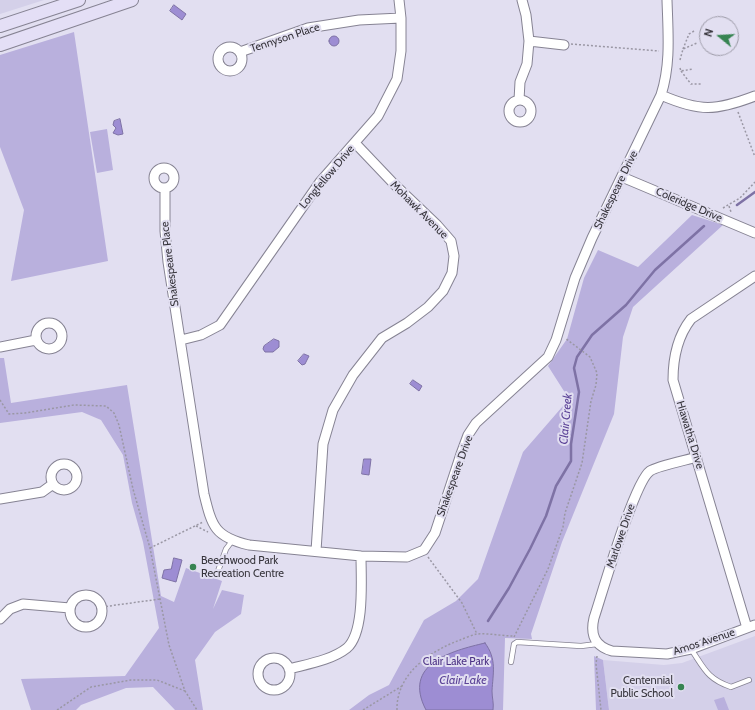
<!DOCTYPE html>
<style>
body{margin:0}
#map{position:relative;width:755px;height:710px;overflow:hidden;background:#e2dff1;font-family:Cabin,sans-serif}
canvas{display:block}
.north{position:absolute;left:699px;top:16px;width:40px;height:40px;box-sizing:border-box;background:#e2dff1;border:1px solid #9d9ba8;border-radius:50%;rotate:288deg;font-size:11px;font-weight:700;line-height:16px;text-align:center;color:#36343b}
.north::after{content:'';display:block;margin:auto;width:14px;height:18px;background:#378452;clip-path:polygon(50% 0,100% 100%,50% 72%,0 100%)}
</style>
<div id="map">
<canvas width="755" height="710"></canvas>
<div class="north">N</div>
</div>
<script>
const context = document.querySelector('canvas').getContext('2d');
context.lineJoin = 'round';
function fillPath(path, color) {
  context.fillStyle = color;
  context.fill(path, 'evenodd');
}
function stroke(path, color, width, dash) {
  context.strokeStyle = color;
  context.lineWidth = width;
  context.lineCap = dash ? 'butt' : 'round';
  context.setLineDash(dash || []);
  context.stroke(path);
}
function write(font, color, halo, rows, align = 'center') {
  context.font = font + ' Cabin,sans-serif';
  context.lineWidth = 4;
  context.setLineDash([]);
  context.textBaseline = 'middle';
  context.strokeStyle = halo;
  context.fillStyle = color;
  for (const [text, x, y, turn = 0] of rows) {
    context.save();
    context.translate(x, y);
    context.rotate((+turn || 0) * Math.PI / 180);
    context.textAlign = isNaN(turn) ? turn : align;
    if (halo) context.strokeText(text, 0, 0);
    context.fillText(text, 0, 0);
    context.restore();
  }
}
fillPath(new Path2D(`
 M 0,0 L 44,0 L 0,14 Z
 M 755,636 L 755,710 L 609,710 L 603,660 L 664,665 L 682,663 Z`), '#d4d0e9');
fillPath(new Path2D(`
 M 74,32 L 108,261 L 11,281 L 24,210 L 0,147 L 0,55 Z
 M 107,129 L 113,170 L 97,173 L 90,132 Z
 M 692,215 L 723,225 L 633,307 L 623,337 L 614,414 L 562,542 L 531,634 L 532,639 L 505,638 L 503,710 L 349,710 L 369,695 L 389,685 L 424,620 L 456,601 L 478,579 L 523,452 L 569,399 L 548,366 L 567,339 L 584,278 L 598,250 L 638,267 Z
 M 0,358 L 4,358 L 11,403 L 127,385 L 161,596 L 174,602 L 186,568 L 222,581 L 213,609 L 222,590 L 244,595 L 241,614 L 215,632 L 195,660 L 203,710 L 175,710 L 153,687 L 126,688 L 81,705 L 76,710 L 31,710 L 21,679 L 125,676 L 159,628 L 143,542 L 132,503 L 123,455 L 101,420 L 82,412 L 0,423 Z
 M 594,656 L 603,660 L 609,710 L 596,710 Z
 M 724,697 L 729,710 L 718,710 L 714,700 Z`), '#b9b0dd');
const water = new Path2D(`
 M 174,5 L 186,14 L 182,20 L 170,11 Z
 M329 41a5 5 0 1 1 10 0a5 5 0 1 1-10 0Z
 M 120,119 L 123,134 L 118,135 L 113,133 L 116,128 L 113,125 L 114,121 Z
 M 274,339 L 279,341 L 279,347 L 273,352 L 265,352 L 263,349 L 264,346 Z
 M 304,354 L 309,356 L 305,364 L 302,365 L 298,361 Z
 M 413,380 L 422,386 L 419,391 L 410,384 Z
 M 364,459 L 371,459 L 369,475 L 362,474 Z
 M 174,558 L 182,560 L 176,582 L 162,578 L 164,570 L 171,569 Z
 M 485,643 C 497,659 493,673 492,691 C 492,698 494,703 493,710 L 426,710 C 402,664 451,651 485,643 Z`);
fillPath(water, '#9d8dd3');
stroke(water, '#7e72a5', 1);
stroke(new Path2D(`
 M 737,205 L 755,192
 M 488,621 L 509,588 L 530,549 L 546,516 L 556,486 L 571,461 L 571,444 L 579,392 L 574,368 L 577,357 L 592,335 L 626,305 L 655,270 L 704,226`), '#7e72a5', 2.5);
const lane = new Path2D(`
 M 218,571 L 226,549 L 232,541
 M 691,649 C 704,668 707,679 731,687 L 749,680
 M 511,662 L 514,644 L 517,642 L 581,646 L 597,644`);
const street = new Path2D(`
 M 529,41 L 564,45
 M218 59a12 12 0 1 1 24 0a12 12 0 1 1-24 0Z
 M 240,52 L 308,28 L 359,20 L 401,18
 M 661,95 C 700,112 716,111 755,96
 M 519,100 L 520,82 L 527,64 L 529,41 L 526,15 L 522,0
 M509 111a11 11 0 1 1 22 0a11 11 0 1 1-22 0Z
 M154 178a10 10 0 1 1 20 0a10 10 0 1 1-20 0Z
 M 622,177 L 755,233
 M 165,188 L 165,231 L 168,262 L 204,494 C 212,527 215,537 249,545 L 361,556 L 407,557 L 424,550 L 435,533 L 461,454 L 468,435 L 476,423 L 548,357 L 556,340 L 575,278 L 592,238 L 661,95 C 671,64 668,33 667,0
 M36 336a13 13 0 1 1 26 0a13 13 0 1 1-26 0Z
 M 181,340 L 201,335 L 220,325 L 320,182 L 378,116 L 397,79 L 401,51 L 401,18 L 399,0
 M 0,347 L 36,340
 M 697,457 C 687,460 657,466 650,471 C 634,482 602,594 594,618 C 590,635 595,646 612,651 L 667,654 L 691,649 L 755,625
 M51 477a13 13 0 1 1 26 0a13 13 0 1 1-26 0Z
 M 0,499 L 42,492 L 53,484
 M 316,551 L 323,444 L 333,410 L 353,375 L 382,338 L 407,323 L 428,307 L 443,291 L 452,273 L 454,256 L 451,241 L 437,225 L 394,184 L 355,143
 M70 611a16 16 0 1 1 32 0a16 16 0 1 1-32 0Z
 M 0,619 L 10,609 L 23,604 L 70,608
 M 747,628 L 673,380 C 673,357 677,337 691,319 L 755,276
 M258 674a16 16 0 1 1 32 0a16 16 0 1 1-32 0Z
 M 289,669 C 308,664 332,660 347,648 C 365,632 361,579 361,556`);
const secondary = new Path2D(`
 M 0,26 L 79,0
 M 0,45 L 132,0`);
stroke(lane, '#868393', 6);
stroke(street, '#868393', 11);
stroke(secondary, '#868393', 14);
stroke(new Path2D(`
 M 571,44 L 659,51
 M 683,49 L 689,34 L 694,31
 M 680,60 L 683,49 L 697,43
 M 680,68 L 681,71 L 693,69
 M 681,71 L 691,84 L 701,84 L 700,83
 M 738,112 L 755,157
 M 729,206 L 731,212
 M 723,208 L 740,198 L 755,182
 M 0,400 L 9,414 L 25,413 L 74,405 L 106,406 L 114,413 L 119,425 L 133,489 L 150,548 L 169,645 L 185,691 L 197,710
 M 196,526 L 208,532
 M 150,548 L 203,522
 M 428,557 L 462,603 L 477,634
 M 102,607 L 160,599
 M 514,637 L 548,569 L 563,527 L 565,513 L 582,463 L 591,401 L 596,385 L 597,373 L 590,357 L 565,338
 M 597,656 L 596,664 L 601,710
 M 57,710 L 91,687 L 131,680 L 157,680 L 185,691
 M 363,710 L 402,686
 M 397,710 C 396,674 430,651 460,640 C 465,638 472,635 477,634 C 489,633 502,636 514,636`), '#9a97a4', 1.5, [2, 2]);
stroke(lane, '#fff', 4.5);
stroke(street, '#fff', 9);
stroke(secondary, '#e4dff6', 12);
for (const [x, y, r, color] of [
 [193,567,4,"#378452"],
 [681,687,4,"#378452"]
]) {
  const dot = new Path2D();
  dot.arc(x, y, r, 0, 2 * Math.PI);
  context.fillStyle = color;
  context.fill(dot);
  stroke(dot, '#e2dff1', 1.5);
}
write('11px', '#36343b', '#e2dff1', [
 ["Tennyson Place",285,38,-18],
 ["Longfellow Drive",327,177,-50],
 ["Shakespeare Drive",616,190,-64],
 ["Coleridge Drive",689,205,23],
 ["Mohawk Avenue",419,210,45],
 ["Shakespeare Place",170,264,-97],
 ["Hiawatha Drive",690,435,73],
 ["Shakespeare Drive",455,476,-70],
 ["Marlowe Drive",621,536,-71],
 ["Amos Avenue",704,642,-18]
]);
write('11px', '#36343b', '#e2dff1', [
 ["Beechwood Park",201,561],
 ["Recreation Centre",201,574],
 ["Centennial",673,681,"right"],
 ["Public School",673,694,"right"]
], 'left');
write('11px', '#4d3385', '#e2dff1', [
 ["Clair Lake Park",456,662]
]);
write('italic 12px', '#5c4397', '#e2dff1', [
 ["Clair Creek",566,419,-85],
 ["Clair Lake",463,680]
]);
</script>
